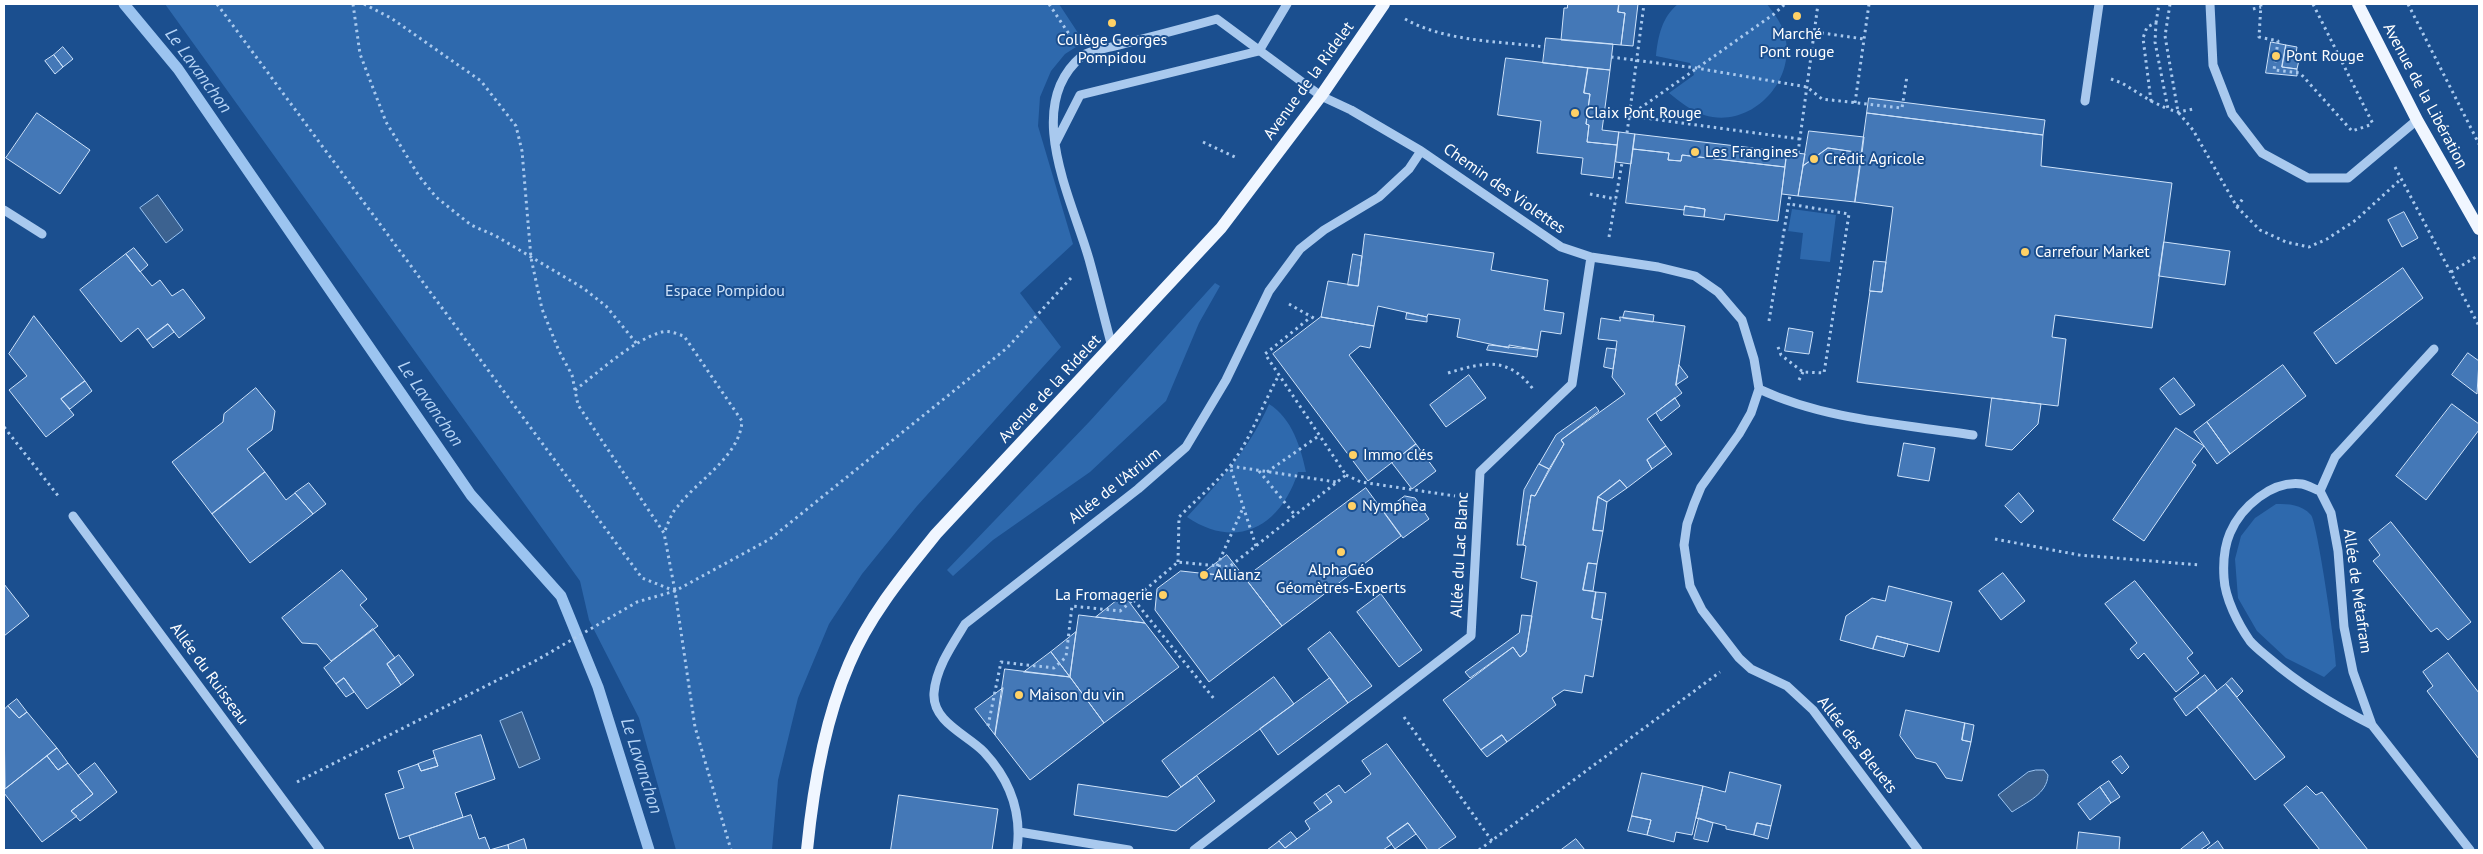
<!DOCTYPE html>
<meta charset="utf-8">
<style>
body{margin:0}
#map{position:relative;width:2483px;height:854px;overflow:hidden;background:#1b4f8f;font-family:"PT Sans",sans-serif}
canvas{display:block}
.frame{position:absolute;inset:0;border:5px solid #fff;pointer-events:none}
</style>
<div id="map">
<canvas width="2483" height="854"></canvas>
<div class="frame"></div>
</div>
<script>
const context = document.querySelector('canvas').getContext('2d');
context.lineJoin = 'round';
function fillPath(path, color) {
  context.fillStyle = color;
  context.fill(path, 'evenodd');
}
function stroke(path, color, width, dash) {
  context.strokeStyle = color;
  context.lineWidth = width;
  context.lineCap = dash ? 'butt' : 'round';
  context.setLineDash(dash || []);
  context.stroke(path);
}
function write(font, color, halo, rows, align = 'center') {
  context.font = font + ' "PT Sans",sans-serif';
  context.lineWidth = 4;
  context.setLineDash([]);
  context.textBaseline = 'middle';
  context.strokeStyle = halo;
  context.fillStyle = color;
  for (const [text, x, y, turn = 0] of rows) {
    context.save();
    context.translate(x, y);
    context.rotate((+turn || 0) * Math.PI / 180);
    context.textAlign = isNaN(turn) ? turn : align;
    if (halo) context.strokeText(text, 0, 0);
    context.fillText(text, 0, 0);
    context.restore();
  }
}
fillPath(new Path2D(`
 M 165,4 L 1059,4 L 1084,42 L 1065,54 L 1051,71 L 1040,97 L 1038,126 L 1073,244 L 1020,293 L 1061,347 L 917,506 L 862,574 L 829,624 L 798,698 L 778,780 L 772,850 L 676,850 L 639,718 L 589,620 L 580,581 Z
 M 1678,4 L 1767,4 C 1775,15 1784,26 1786,41 C 1793,85 1749,129 1704,115 C 1690,110 1680,102 1669,93 L 1694,75 L 1690,63 L 1656,56 C 1658,36 1662,17 1678,4 Z
 M 1792,209 L 1836,215 L 1830,262 L 1800,259 L 1803,233 L 1788,231 Z
 M 1215,283 L 1220,286 L 1199,323 L 1166,401 L 1090,472 L 993,540 L 953,576 L 947,570 L 1090,421 Z
 M 1269,404 C 1292,418 1301,448 1306,472 L 1298,472 C 1281,526 1237,551 1187,517 C 1219,482 1250,448 1269,404 Z
 M 2276,504 C 2289,504 2301,504 2311,515 C 2317,521 2336,651 2336,666 L 2324,677 L 2286,658 L 2257,631 L 2238,598 L 2235,559 L 2241,536 L 2255,518 Z`), '#2e69ad');
const water = new Path2D(`
 M 158,195 L 183,230 L 166,243 L 140,208 Z
 M 522,712 L 540,759 L 519,768 L 500,721 Z
 M 2036,770 L 2044,770 L 2048,775 C 2047,794 2027,802 2012,812 L 1998,795 L 2028,772 Z`);
fillPath(water, '#3c6290');
stroke(water, '#9cc4f0', 1);
stroke(new Path2D(`
 M 124,4 L 178,69 L 471,495 L 561,596 L 598,687 L 649,850`), '#9cc4f0', 11);
const building = new Path2D(`
 M 1568,4 L 1619,4 L 1618,12 L 1625,13 L 1621,45 L 1561,40 L 1564,8 L 1567,8 Z
 M 1619,4 L 1638,4 L 1633,46 L 1621,45 L 1625,13 L 1618,12 Z
 M 1546,38 L 1613,44 L 1610,70 L 1543,63 Z
 M 2271,42 L 2286,45 L 2282,67 L 2297,69 L 2297,76 L 2266,73 Z
 M 2286,45 L 2297,47 L 2295,60 L 2299,60 L 2297,69 L 2282,67 Z
 M 63,47 L 73,59 L 63,67 L 54,55 Z
 M 54,55 L 63,67 L 55,74 L 45,61 Z
 M 1506,58 L 1588,68 L 1584,93 L 1590,94 L 1586,124 L 1589,125 L 1587,142 L 1617,145 L 1613,178 L 1581,174 L 1583,158 L 1537,153 L 1541,121 L 1498,115 Z
 M 1588,68 L 1610,70 L 1602,130 L 1619,132 L 1617,145 L 1587,142 L 1589,125 L 1586,124 L 1590,94 L 1584,93 Z
 M 1869,98 L 2045,120 L 2043,135 L 1867,113 Z
 M 37,113 L 90,150 L 60,194 L 6,158 Z
 M 1867,113 L 2043,135 L 2041,166 L 2172,183 L 2152,328 L 2055,315 L 2052,337 L 2066,339 L 2058,406 L 1857,382 L 1870,291 L 1882,292 L 1893,207 L 1855,202 Z
 M 1809,131 L 1864,137 L 1862,153 L 1828,148 L 1803,166 Z
 M 1619,132 L 1635,134 L 1631,164 L 1616,162 Z
 M 1635,134 L 1787,152 L 1785,167 L 1682,155 L 1681,161 L 1668,160 L 1669,153 L 1633,149 Z
 M 1828,148 L 1862,153 L 1855,202 L 1798,196 L 1803,166 Z
 M 1633,149 L 1669,153 L 1668,160 L 1681,161 L 1682,155 L 1785,167 L 1778,221 L 1725,214 L 1724,220 L 1704,217 L 1705,209 L 1685,206 L 1684,210 L 1626,203 Z
 M 1787,152 L 1805,154 L 1798,196 L 1782,194 Z
 M 1685,206 L 1705,209 L 1704,217 L 1684,215 Z
 M 2404,212 L 2418,238 L 2402,247 L 2388,220 Z
 M 1365,234 L 1494,253 L 1491,270 L 1548,280 L 1544,310 L 1564,313 L 1561,334 L 1541,331 L 1538,350 L 1509,345 L 1509,348 L 1457,337 L 1460,319 L 1428,314 L 1427,317 L 1378,306 L 1374,326 L 1321,317 L 1328,281 L 1358,286 Z
 M 2164,242 L 2230,251 L 2225,285 L 2159,276 Z
 M 134,248 L 148,265 L 140,272 L 126,254 Z
 M 126,254 L 152,286 L 160,280 L 172,296 L 183,289 L 205,318 L 179,338 L 168,324 L 147,340 L 138,328 L 121,342 L 80,290 Z
 M 1353,254 L 1362,256 L 1358,286 L 1348,285 Z
 M 1874,261 L 1886,262 L 1882,292 L 1870,291 Z
 M 2403,268 L 2423,298 L 2336,364 L 2314,333 Z
 M 1625,311 L 1654,315 L 1653,322 L 1623,318 Z
 M 1407,313 L 1427,317 L 1427,322 L 1406,319 Z
 M 34,316 L 85,381 L 61,399 L 74,415 L 46,437 L 9,390 L 27,376 L 9,354 Z
 M 1321,317 L 1374,326 L 1370,348 L 1360,346 L 1349,355 L 1416,444 L 1368,481 L 1273,354 Z
 M 1620,317 L 1685,326 L 1676,385 L 1682,393 L 1647,419 L 1666,446 L 1647,460 L 1652,469 L 1627,488 L 1620,480 L 1598,497 L 1593,530 L 1603,531 L 1597,564 L 1588,563 L 1583,590 L 1596,592 L 1592,618 L 1602,620 L 1593,677 L 1585,675 L 1582,693 L 1564,690 L 1552,698 L 1556,705 L 1507,742 L 1502,735 L 1481,750 L 1443,700 L 1513,647 L 1520,657 L 1526,652 L 1537,582 L 1521,578 L 1526,546 L 1523,545 L 1531,495 L 1535,496 L 1564,444 L 1561,440 L 1625,394 L 1612,377 L 1617,341 L 1598,339 L 1601,318 L 1620,321 Z
 M 168,324 L 174,332 L 153,348 L 147,340 Z
 M 1789,328 L 1813,332 L 1809,354 L 1785,351 Z
 M 1489,345 L 1538,350 L 1537,357 L 1487,350 Z
 M 1607,348 L 1616,349 L 1613,369 L 1604,367 Z
 M 2468,353 L 2479,361 L 2477,394 L 2452,375 Z
 M 1679,365 L 1688,377 L 1676,385 Z
 M 2283,365 L 2306,396 L 2230,454 L 2207,422 Z
 M 1469,375 L 1486,398 L 1446,427 L 1430,405 Z
 M 2174,378 L 2195,405 L 2180,415 L 2160,389 Z
 M 85,381 L 92,391 L 70,409 L 61,399 Z
 M 256,388 L 275,411 L 272,430 L 247,449 L 265,472 L 212,514 L 172,462 L 223,422 L 224,414 Z
 M 1675,398 L 1680,406 L 1661,421 L 1656,413 Z
 M 1992,398 L 2041,404 L 2038,424 L 2012,450 L 1986,446 Z
 M 2452,404 L 2479,424 L 2479,430 L 2426,500 L 2396,476 Z
 M 1596,407 L 1599,411 L 1561,440 L 1564,444 L 1549,469 L 1539,464 L 1556,435 Z
 M 2207,422 L 2230,454 L 2217,464 L 2194,432 Z
 M 2176,428 L 2204,446 L 2192,462 L 2196,465 L 2144,541 L 2113,520 Z
 M 1904,443 L 1935,448 L 1929,481 L 1898,476 Z
 M 1416,444 L 1436,471 L 1412,489 L 1392,463 Z
 M 1666,446 L 1672,454 L 1652,469 L 1647,460 Z
 M 1539,464 L 1549,469 L 1535,496 L 1531,495 L 1523,545 L 1517,545 L 1524,490 Z
 M 265,472 L 286,500 L 295,493 L 313,514 L 250,563 L 212,514 Z
 M 1620,480 L 1627,488 L 1607,502 L 1598,497 Z
 M 309,483 L 326,504 L 313,514 L 295,493 Z
 M 1366,488 L 1401,536 L 1282,626 L 1245,578 Z
 M 2019,493 L 2034,511 L 2021,523 L 2005,506 Z
 M 1405,496 L 1415,498 L 1429,519 L 1403,538 L 1384,512 Z
 M 1598,497 L 1607,502 L 1603,531 L 1593,530 Z
 M 2391,522 L 2471,622 L 2448,640 L 2437,628 L 2431,632 L 2373,561 L 2380,555 L 2369,540 Z
 M 1227,555 L 1245,578 L 1203,573 Z
 M 1588,563 L 1597,564 L 1593,591 L 1583,590 Z
 M 342,570 L 367,599 L 360,605 L 378,626 L 331,661 L 317,644 L 302,643 L 282,618 Z
 M 1181,571 L 1245,578 L 1282,626 L 1209,682 L 1155,610 L 1157,589 Z
 M 2003,573 L 2025,601 L 2001,620 L 1979,591 Z
 M 2135,581 L 2193,653 L 2187,658 L 2199,673 L 2176,692 L 2144,653 L 2138,659 L 2130,649 L 2137,643 L 2105,604 Z
 M 4,584 L 29,616 L 4,636 Z
 M 1889,586 L 1952,602 L 1939,652 L 1877,636 L 1873,649 L 1840,640 L 1846,616 L 1872,598 L 1885,601 Z
 M 1596,592 L 1606,593 L 1602,620 L 1592,618 Z
 M 1381,594 L 1422,650 L 1399,667 L 1357,612 Z
 M 1124,595 L 1145,623 L 1096,617 Z
 M 1079,615 L 1145,623 L 1179,667 L 1104,723 L 1070,677 Z
 M 1522,615 L 1532,616 L 1526,652 L 1520,657 L 1513,647 L 1470,678 L 1465,672 L 1519,633 Z
 M 373,629 L 395,658 L 387,664 L 401,685 L 367,709 L 344,678 L 336,684 L 324,668 Z
 M 1076,632 L 1070,677 L 1051,652 Z
 M 1330,632 L 1372,686 L 1348,703 L 1308,649 Z
 M 1877,636 L 1908,644 L 1904,657 L 1873,649 Z
 M 1051,652 L 1070,677 L 1024,672 Z
 M 2448,653 L 2479,693 L 2479,759 L 2427,691 L 2433,686 L 2423,672 Z
 M 399,655 L 414,675 L 401,685 L 387,664 Z
 M 1005,669 L 1070,677 L 1104,723 L 1030,780 L 995,735 Z
 M 2205,675 L 2217,691 L 2186,716 L 2174,699 Z
 M 1274,677 L 1294,704 L 1181,787 L 1162,761 Z
 M 344,678 L 354,692 L 346,697 L 336,684 Z
 M 1330,678 L 1348,703 L 1278,755 L 1260,729 Z
 M 2232,678 L 2243,691 L 2237,697 L 2226,684 Z
 M 2226,684 L 2285,757 L 2255,780 L 2197,707 Z
 M 1003,688 L 995,735 L 975,709 Z
 M 17,699 L 27,712 L 19,718 L 8,706 Z
 M 8,706 L 19,718 L 27,712 L 57,748 L 5,789 L 4,710 Z
 M 1906,710 L 1965,723 L 1962,740 L 1971,742 L 1962,781 L 1946,778 L 1936,763 L 1916,758 L 1900,736 Z
 M 1965,723 L 1974,725 L 1971,742 L 1962,740 Z
 M 481,735 L 495,779 L 455,793 L 463,817 L 399,839 L 385,794 L 404,788 L 398,771 L 418,764 L 421,771 L 438,766 L 433,751 Z
 M 1502,735 L 1507,742 L 1487,757 L 1481,750 Z
 M 1387,744 L 1456,837 L 1437,850 L 1428,850 L 1408,823 L 1387,838 L 1392,844 L 1383,850 L 1267,850 L 1279,841 L 1285,848 L 1310,829 L 1305,821 L 1332,802 L 1326,794 L 1339,785 L 1345,793 L 1371,774 L 1362,761 Z
 M 57,748 L 68,763 L 58,770 L 47,756 Z
 M 47,756 L 58,770 L 68,763 L 93,794 L 71,811 L 77,816 L 42,842 L 4,793 L 4,790 Z
 M 2121,756 L 2129,767 L 2122,774 L 2112,762 Z
 M 435,758 L 438,766 L 421,771 L 418,764 Z
 M 95,763 L 117,792 L 80,821 L 71,811 L 93,794 L 78,776 Z
 M 1730,772 L 1781,785 L 1771,826 L 1757,823 L 1754,835 L 1726,829 L 1726,826 L 1696,818 L 1703,786 L 1725,792 Z
 M 1642,773 L 1703,786 L 1692,835 L 1676,832 L 1674,842 L 1647,835 L 1651,820 L 1632,816 Z
 M 1197,776 L 1215,801 L 1176,831 L 1074,815 L 1078,784 L 1167,797 Z
 M 2109,781 L 2120,797 L 2111,803 L 2100,787 Z
 M 2307,786 L 2316,795 L 2322,792 L 2368,850 L 2320,850 L 2284,805 Z
 M 2100,787 L 2111,803 L 2090,820 L 2078,804 Z
 M 1326,794 L 1332,802 L 1320,811 L 1314,803 Z
 M 899,795 L 998,809 L 992,850 L 891,850 Z
 M 471,815 L 479,839 L 485,837 L 490,850 L 414,850 L 409,836 Z
 M 1632,816 L 1651,820 L 1647,835 L 1628,831 Z
 M 1699,818 L 1713,823 L 1708,842 L 1694,839 Z
 M 1408,823 L 1416,834 L 1395,849 L 1387,838 Z
 M 1757,823 L 1771,826 L 1768,839 L 1754,835 Z
 M 1291,832 L 1297,839 L 1285,848 L 1279,841 Z
 M 2079,832 L 2120,837 L 2119,850 L 2077,850 Z
 M 2203,832 L 2210,843 L 2200,850 L 2180,850 Z
 M 524,839 L 527,850 L 509,850 L 508,845 Z
 M 1576,839 L 1585,850 L 1561,850 Z
 M 2218,841 L 2224,850 L 2206,850 Z
 M 508,845 L 509,850 L 490,850 Z`);
fillPath(building, '#4478b7');
stroke(building, '#cfe3fa', 1);
stroke(new Path2D(`
 M 217,4 L 642,578 L 675,591 L 695,727 L 731,850
 M 353,4 L 360,54 L 386,122 L 419,176 L 436,197 L 471,225 L 496,236 L 583,288 L 606,306 L 637,344
 M 364,4 L 391,18 L 481,81 L 516,126 L 522,151 L 531,258 L 542,309 L 559,351 L 572,375 L 578,405 L 664,533 L 675,591
 M 1049,4 L 1071,37
 M 2170,4 L 2165,36 L 2178,112 L 2193,130 L 2237,207 L 2260,230 L 2286,242 L 2309,247 L 2327,239 L 2356,220 L 2401,179
 M 2261,4 L 2259,37 L 2278,41 L 2274,70 L 2300,73 L 2352,131 L 2373,124
 M 2313,4 L 2374,126
 M 2408,4 L 2479,144
 M 2253,9 L 2261,7
 M 1405,19 C 1446,42 1499,41 1545,47
 M 2156,23 L 2159,4
 M 1815,32 L 1864,39
 M 1611,57 L 1696,68 L 1807,87 L 1822,99 L 1902,108 L 1907,76
 M 2111,79 L 2122,83 L 2151,101 L 2143,38 L 2147,27 L 2156,23 L 2155,42 L 2168,109 L 2178,112 L 2193,109
 M 2151,101 L 2168,109
 M 1855,103 L 1869,4
 M 1629,116 L 1774,14 L 1785,4
 M 1630,116 L 1800,139
 M 1627,133 L 1644,4
 M 1203,142 L 1237,158
 M 1798,153 L 1818,4
 M 2395,167 L 2479,326
 M 1590,194 L 1616,199
 M 2237,207 L 2244,197
 M 1609,237 L 1622,163
 M 2451,272 L 2479,255
 M 1289,304 L 1317,320
 M 1769,321 L 1790,195
 M 1778,347 L 1781,355 L 1803,372 L 1824,373 L 1849,214 L 1789,204
 M 1448,373 C 1484,362 1508,356 1533,389
 M 1799,380 L 1803,372
 M 575,390 C 599,372 633,340 662,332 C 669,330 677,334 684,336 L 742,421 C 740,456 698,480 678,506 C 671,513 668,524 664,533
 M 4,427 L 59,497
 M 1259,471 L 1295,515
 M 1267,472 L 1320,435
 M 1346,475 L 1361,482 L 1455,496
 M 1995,539 L 2079,555 L 2200,565
 M 1256,546 L 1230,466 L 1336,482
 M 1178,562 L 1179,517 C 1195,501 1215,484 1230,466 C 1251,439 1262,405 1279,375
 M 1217,566 L 1243,508
 M 1134,600 L 1215,700
 M 1404,717 L 1492,841
 M 988,726 L 1001,662 L 1054,668 L 1066,657 L 1072,606 L 1120,611 L 1178,562 L 1229,567 L 1346,475 L 1265,354 L 1311,317
 M 297,782 L 537,660 L 637,602 L 675,591 L 770,539 L 1007,348 L 1071,278
 M 1479,850 L 1720,672`), '#a9c9ee', 3, [2.5, 4]);
stroke(new Path2D(`
 M 2210,4 L 2213,65 L 2232,114 L 2262,153 L 2308,178 L 2348,178 L 2417,120
 M 2085,101 L 2099,4
 M 1055,144 L 1080,95 L 1259,51 L 1287,4
 M 4,210 L 42,234
 M 1112,347 C 1104,317 1097,288 1089,259 C 1072,199 1022,106 1082,56 C 1088,51 1103,49 1111,47 C 1146,38 1182,29 1217,19 L 1321,96 L 1351,110 L 1421,151 L 1561,247 L 1591,257 L 1658,267 L 1695,276 L 1718,292 L 1742,320 L 1754,359 L 1759,389 L 1751,413 L 1739,434 L 1701,487 L 1694,504 L 1687,524 L 1684,545 L 1690,586 L 1702,610 L 1739,658 L 1751,669 L 1787,686 L 1813,710 L 1918,850
 M 1759,389 C 1825,420 1901,424 1973,435
 M 2320,491 L 2335,457 L 2434,349
 M 73,516 L 320,850
 M 2372,725 C 2335,706 2301,686 2270,659 C 2263,653 2255,647 2250,641 C 2238,624 2225,598 2224,578 C 2223,563 2224,547 2230,533 C 2241,507 2272,480 2302,484 C 2308,485 2314,489 2320,491 L 2331,513 L 2338,551 L 2344,627 L 2353,672 L 2372,725 L 2470,850
 M 1019,832 L 1129,850
 M 1017,850 C 1022,813 1010,780 984,752 C 968,735 932,722 934,693 C 936,668 952,645 965,624 L 1138,489 L 1186,447 L 1226,380 L 1269,291 L 1300,249 L 1324,230 L 1379,197 L 1409,169 L 1421,151
 M 1194,850 L 1471,636 L 1480,472 L 1572,384 L 1591,257`), '#a9c9ee', 9);
stroke(new Path2D(`
 M 2358,4 L 2417,120 L 2479,229
 M 807,850 C 813,788 824,722 849,664 C 869,616 903,575 936,534 L 1221,228 L 1321,96 L 1384,4`), '#f0f6ff', 12);
for (const [x, y, r, color] of [
 [1797,16,5,"#ffd166"],
 [1112,23,5,"#ffd166"],
 [2276,56,5,"#ffd166"],
 [1575,113,5,"#ffd166"],
 [1695,152,5,"#ffd166"],
 [1814,159,5,"#ffd166"],
 [2025,252,5,"#ffd166"],
 [1353,455,5,"#ffd166"],
 [1352,506,5,"#ffd166"],
 [1341,552,5,"#ffd166"],
 [1204,575,5,"#ffd166"],
 [1163,595,5,"#ffd166"],
 [1019,695,5,"#ffd166"]
]) {
  const dot = new Path2D();
  dot.arc(x, y, r, 0, 2 * Math.PI);
  context.fillStyle = color;
  context.fill(dot);
  stroke(dot, '#1b4f8f', 2);
}
write('16px', '#fff', '#1b4f8f', [
 ["Marché",1797,34,"center"],
 ["Pont rouge",1797,52,"center"],
 ["Collège Georges",1112,40,"center"],
 ["Pompidou",1112,58,"center"],
 ["Pont Rouge",2286,56],
 ["Claix Pont Rouge",1585,113],
 ["Les Frangines",1705,152],
 ["Crédit Agricole",1824,159],
 ["Carrefour Market",2035,252],
 ["Immo clés",1363,455],
 ["Nymphea",1362,506],
 ["AlphaGéo",1341,570,"center"],
 ["Géomètres-Experts",1341,588,"center"],
 ["Allianz",1214,575],
 ["La Fromagerie",1153,595,"right"],
 ["Maison du vin",1029,695]
], 'left');
write('16px', '#fff', '#1b4f8f', [
 ["Avenue de la Ridelet",1309,81,-54],
 ["Avenue de la Libération",2425,96,62],
 ["Chemin des Violettes",1504,189,35],
 ["Avenue de la Ridelet",1050,389,-47],
 ["Allée de l'Atrium",1115,486,-38],
 ["Allée du Lac Blanc",1460,555,-87],
 ["Allée de Métafram",2357,591,82],
 ["Allée du Ruisseau",209,674,54],
 ["Allée des Bleuets",1857,745,52]
]);
write('16px', '#cfe3fa', '#1b4f8f', [
 ["Espace Pompidou",725,291]
]);
write('italic 18px', '#b5d3f5', '#1b4f8f', [
 ["Le Lavanchon",198,71,54],
 ["Le Lavanchon",430,404,55],
 ["Le Lavanchon",641,766,72]
]);
</script>
